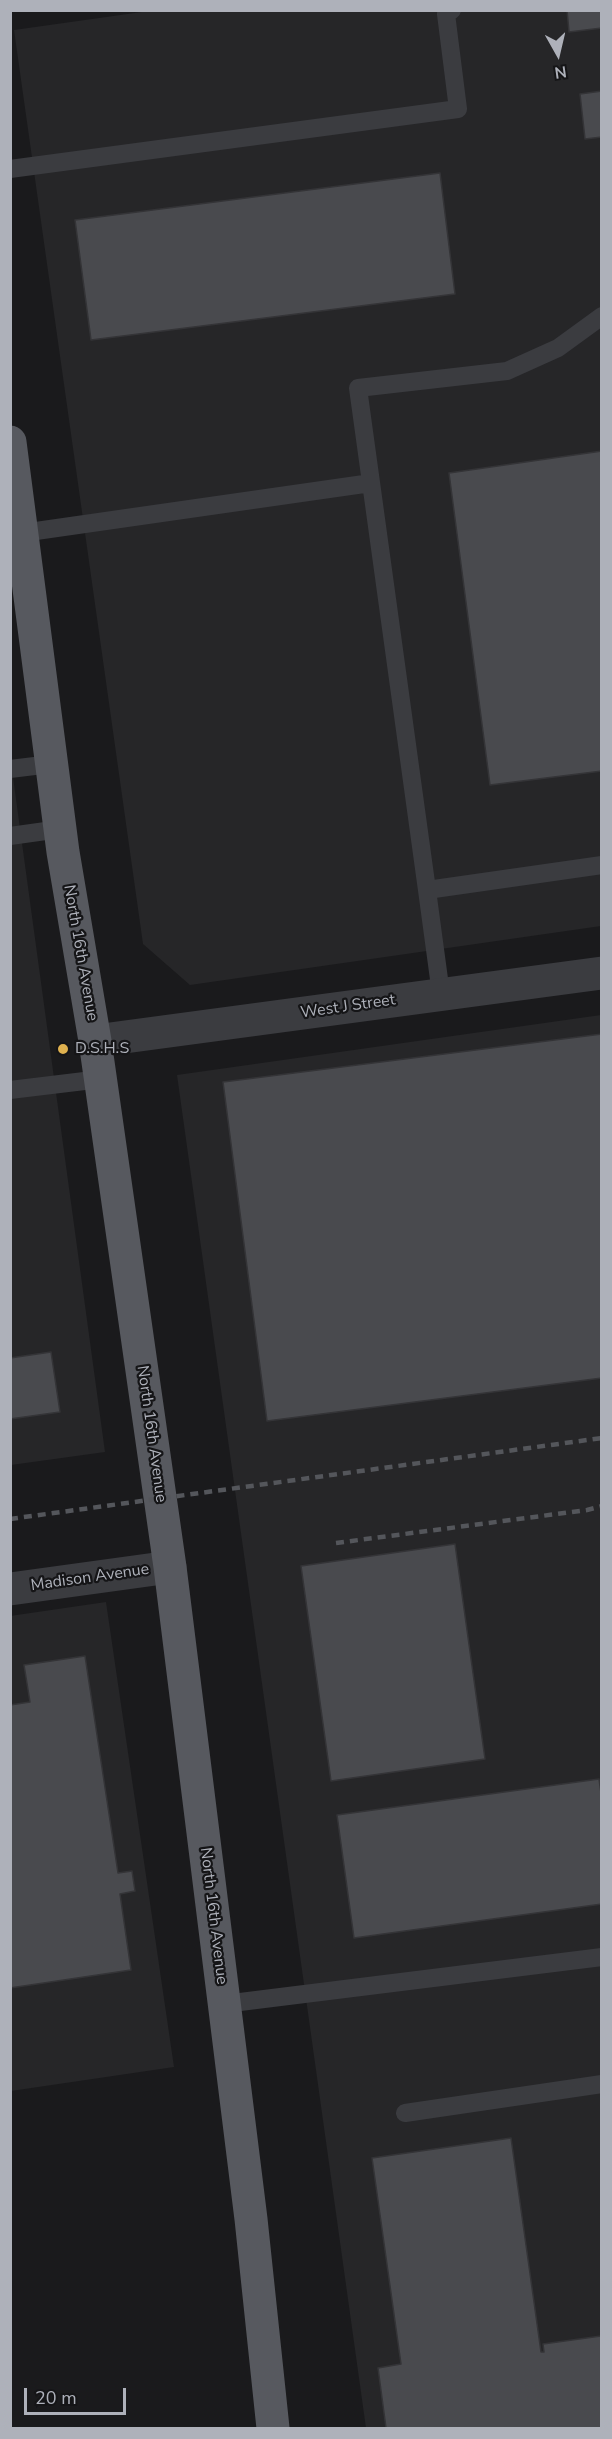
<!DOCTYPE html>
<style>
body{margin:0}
#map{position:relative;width:612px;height:2439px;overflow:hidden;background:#1a1a1c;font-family:"Nunito Sans",sans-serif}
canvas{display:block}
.frame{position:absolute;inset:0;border:12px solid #aeb1ba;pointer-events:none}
.north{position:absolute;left:528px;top:24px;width:60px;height:60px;-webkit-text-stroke:4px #151517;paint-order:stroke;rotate:172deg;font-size:16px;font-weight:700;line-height:24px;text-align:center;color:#aeb1ba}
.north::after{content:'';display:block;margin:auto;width:21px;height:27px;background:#aeb1ba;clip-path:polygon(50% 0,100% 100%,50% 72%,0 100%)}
.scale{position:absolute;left:24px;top:2388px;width:102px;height:27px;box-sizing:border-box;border:3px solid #aeb1ba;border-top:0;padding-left:8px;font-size:18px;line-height:21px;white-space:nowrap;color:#aeb1ba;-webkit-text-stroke:4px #151517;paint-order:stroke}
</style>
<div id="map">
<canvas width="612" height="2439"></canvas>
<div class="frame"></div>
<div class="north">N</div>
<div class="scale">20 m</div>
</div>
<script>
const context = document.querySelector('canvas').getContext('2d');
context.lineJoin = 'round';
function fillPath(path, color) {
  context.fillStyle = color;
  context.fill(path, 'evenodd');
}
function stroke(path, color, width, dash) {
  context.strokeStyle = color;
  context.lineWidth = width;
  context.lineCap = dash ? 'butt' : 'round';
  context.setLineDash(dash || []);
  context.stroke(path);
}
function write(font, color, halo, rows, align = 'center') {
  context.font = font + ' "Nunito Sans",sans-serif';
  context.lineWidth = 4.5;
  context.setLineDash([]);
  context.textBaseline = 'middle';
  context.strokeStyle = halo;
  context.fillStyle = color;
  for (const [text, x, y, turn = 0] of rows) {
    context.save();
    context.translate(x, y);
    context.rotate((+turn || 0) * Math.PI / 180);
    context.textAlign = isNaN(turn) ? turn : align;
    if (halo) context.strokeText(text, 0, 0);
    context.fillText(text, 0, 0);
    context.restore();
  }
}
fillPath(new Path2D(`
 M 156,10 L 601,11 L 601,926 L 190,985 L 143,944 L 14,30 Z
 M 10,755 L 105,1452 L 11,1465 L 10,1465 Z
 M 601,1015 L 601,2428 L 366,2428 L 177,1075 Z
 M 106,1602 L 174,2067 L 11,2091 L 10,1616 Z`), '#262628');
const building = new Path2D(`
 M 567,10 L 602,10 L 602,28 L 569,32 Z
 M 602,91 L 602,137 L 585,139 L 580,94 Z
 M 440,173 L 455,294 L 91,340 L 75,220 Z
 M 602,451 L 602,771 L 490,785 L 449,473 Z
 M 602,1034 L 602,1378 L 267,1421 L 223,1082 Z
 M 51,1352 L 60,1412 L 10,1419 L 10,1358 Z
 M 455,1544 L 485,1759 L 331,1781 L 301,1566 Z
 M 85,1656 L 118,1873 L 132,1871 L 135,1891 L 120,1894 L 131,1970 L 10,1988 L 10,1705 L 30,1702 L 24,1665 Z
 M 599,1779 L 602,1800 L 602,1904 L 354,1938 L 337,1815 Z
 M 511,2138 L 541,2352 L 544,2352 L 543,2344 L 601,2336 L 602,2428 L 386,2428 L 378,2368 L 401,2364 L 372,2158 Z`);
fillPath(building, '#494a4e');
stroke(building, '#343437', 1.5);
stroke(new Path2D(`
 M 10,169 L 458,109 L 446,14 L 452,10
 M 602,316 L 558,348 L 507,371 L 358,388 L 427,890 L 602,865
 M 22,533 L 371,483
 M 10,769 L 51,764
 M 10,836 L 60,829
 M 427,890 L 441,994
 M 10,1090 L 101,1079
 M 224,2004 L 602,1957
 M 405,2113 L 602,2084`), '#3b3c40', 18);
stroke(new Path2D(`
 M 95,1041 L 602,973
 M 10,1589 L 170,1567`), '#3b3c40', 33);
stroke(new Path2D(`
 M 10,442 L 63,852 L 95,1041 L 170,1567 L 251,2219 L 273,2428`), '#57595f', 33);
stroke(new Path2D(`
 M 10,1519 L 602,1438
 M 336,1543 L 587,1510 L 602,1506`), '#54565b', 4.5, [8, 6]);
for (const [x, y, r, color] of [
 [63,1049,6,"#dfb14f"]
]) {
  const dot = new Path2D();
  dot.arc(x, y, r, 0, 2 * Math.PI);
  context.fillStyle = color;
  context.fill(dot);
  stroke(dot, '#151517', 2);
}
write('16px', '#aeb1ba', '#151517', [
 ["North 16th Avenue",80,953,80],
 ["West J Street",348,1007,-8],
 ["North 16th Avenue",151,1434,82],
 ["Madison Avenue",90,1578,-8],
 ["North 16th Avenue",213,1916,83]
]);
write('16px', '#aeb1ba', '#151517', [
 ["D.S.H.S",75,1049]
], 'left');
</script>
